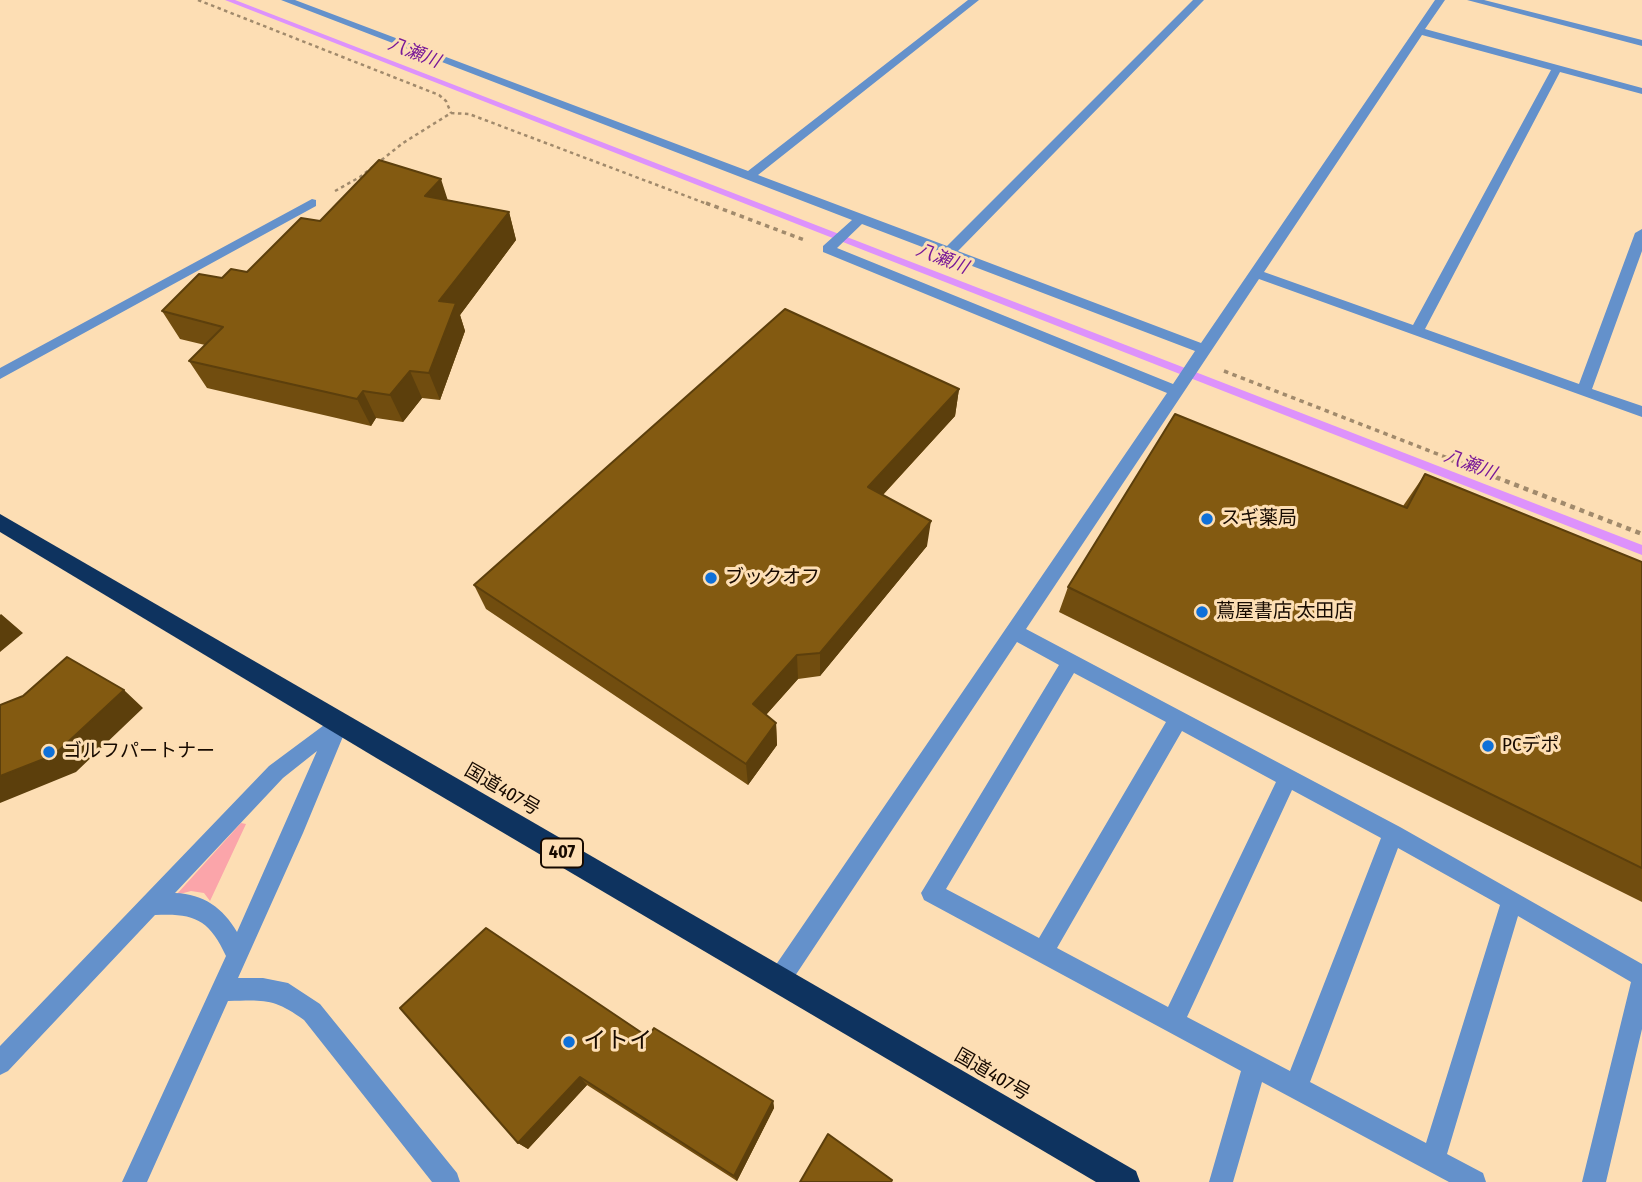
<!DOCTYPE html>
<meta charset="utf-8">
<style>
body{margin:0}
canvas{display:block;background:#fddeb4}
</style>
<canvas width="1642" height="1182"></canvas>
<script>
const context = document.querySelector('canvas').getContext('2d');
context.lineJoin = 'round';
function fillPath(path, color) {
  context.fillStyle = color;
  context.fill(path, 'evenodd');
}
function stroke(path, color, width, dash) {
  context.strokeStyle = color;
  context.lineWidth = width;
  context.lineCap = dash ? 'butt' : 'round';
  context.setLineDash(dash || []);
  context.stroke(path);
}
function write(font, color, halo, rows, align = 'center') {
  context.font = font + ' "Fira Sans Condensed","Noto Sans JP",sans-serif';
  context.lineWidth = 6;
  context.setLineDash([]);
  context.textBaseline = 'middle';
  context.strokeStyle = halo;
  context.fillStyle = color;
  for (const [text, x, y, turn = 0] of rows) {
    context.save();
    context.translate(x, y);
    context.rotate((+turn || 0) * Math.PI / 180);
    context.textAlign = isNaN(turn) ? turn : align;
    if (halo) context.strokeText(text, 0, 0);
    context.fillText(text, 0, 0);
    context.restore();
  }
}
fillPath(new Path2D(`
 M 241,823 L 246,824 L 210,901 L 204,893 L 191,891 L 176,895 Z`), '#fba5aa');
fillPath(new Path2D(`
 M 225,0 L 235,0 L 1642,545 L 1642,555 Z`), '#dd92fb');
stroke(new Path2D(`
 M 198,0 L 439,95 L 446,101 L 451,113
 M 335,191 L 360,177 L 403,143 L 451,113 L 469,114 L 710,205`), '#a18a6c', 2.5, [3.5, 3.5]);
stroke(new Path2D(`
 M 706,203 L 807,241
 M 1224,371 L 1453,460`), '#a18a6c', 3.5, [4.5, 4.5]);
stroke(new Path2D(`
 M 1449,459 L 1642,534`), '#a18a6c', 4.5, [5, 5]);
fillPath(new Path2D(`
 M 281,0 L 295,0 L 748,171 L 968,0 L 979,0 L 758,175 L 947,246 L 1193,0 L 1204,0 L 958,251 L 1201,343 L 1435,0 L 1445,0 L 1425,29 L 1642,88 L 1642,94 L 1560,72 L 1425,329 L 1579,384 L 1635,233 L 1642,229 L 1642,251 L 1592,389 L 1642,406 L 1642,417 L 1259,279 L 1026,629 L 1400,827 L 1642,964 L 1642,1029 L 1606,1182 L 1582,1182 L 1631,982 L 1518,916 L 1447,1154 L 1483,1173 L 1486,1182 L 1449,1182 L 1262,1082 L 1233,1182 L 1209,1182 L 1241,1071 L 924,900 L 921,893 L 1059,665 L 1017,642 L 787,988 L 779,991 L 771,988 L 768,980 L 771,972 L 1167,393 L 823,252 L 823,246 L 852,220 ZM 1422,35 L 1551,70 L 1413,325 L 1264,272 ZM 862,224 L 1195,351 L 1173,384 L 837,248 ZM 1074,673 L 1166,722 L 1039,938 L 946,889 ZM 1182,731 L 1276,782 L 1168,1007 L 1057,948 ZM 1292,790 L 1381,838 L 1290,1071 L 1187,1017 ZM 1398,848 L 1500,905 L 1426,1143 L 1310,1082 Z
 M 1467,0 L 1484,0 L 1642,40 L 1642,46 Z
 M 312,199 L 316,200 L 316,206 L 0,379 L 0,368 Z
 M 339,714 L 346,716 L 349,722 L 303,833 L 238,978 L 263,978 L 288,983 L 320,1004 L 457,1173 L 460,1182 L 432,1182 L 304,1020 C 274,998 264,1000 228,1001 L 147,1182 L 122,1182 L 226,956 C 209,919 194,913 155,915 L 8,1071 L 0,1075 L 0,1046 L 269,766 ZM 317,751 L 237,932 C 223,908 204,894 175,893 L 283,778 Z`), '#6491cb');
fillPath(new Path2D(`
 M 0,514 L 1136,1171 L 1140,1182 L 1096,1182 L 378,759 L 0,532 Z`), '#0e335f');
fillPath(new Path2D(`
 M 448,200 L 509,212 L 516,240 L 460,315 L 465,331 L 440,400 L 422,398 L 403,422 L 376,418 L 371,426 L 207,388 L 189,361 L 205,345 L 180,339 L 162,311 L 222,278 L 247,272 Z
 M 959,389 L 955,416 L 883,495 L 927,546 L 820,676 L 798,679 L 766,715 L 776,723 L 777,745 L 748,785 L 486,609 L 474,585 Z
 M 1425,474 L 1642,562 L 1642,902 L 1059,612 L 1068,587 L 1403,506 Z
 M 400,1008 L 648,1037 L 773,1101 L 774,1108 L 737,1181 L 587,1085 L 528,1149 L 518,1143 Z`), '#714d0f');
fillPath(new Path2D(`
 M 441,179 L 450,207 L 425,196 Z
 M 509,212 L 516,240 L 460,315 L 465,331 L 440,400 L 429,373 L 439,301 Z
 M 410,371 L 422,398 L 403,422 L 390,395 Z
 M 959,389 L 955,416 L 866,513 L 868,487 Z
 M 363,391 L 376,418 L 371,426 L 357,399 Z
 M 931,521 L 927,546 L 820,676 L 820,653 Z
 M 1,614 L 23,633 L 0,652 L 0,615 Z
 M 797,655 L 798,679 L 756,726 L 753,704 Z
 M 124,690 L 143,708 L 76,772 L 0,803 L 0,776 Z
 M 776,723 L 777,745 L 748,785 L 746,764 Z
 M 580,1077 L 587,1085 L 528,1149 L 518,1143 Z
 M 773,1101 L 774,1108 L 737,1181 L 734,1176 Z`), '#5c3f0c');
const building = new Path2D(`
 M 379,160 L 441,179 L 425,196 L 509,212 L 439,301 L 456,303 L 429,373 L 410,371 L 390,395 L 363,391 L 357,399 L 189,361 L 223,327 L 162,311 L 199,274 L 222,278 L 231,269 L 247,272 L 301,218 L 320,221 Z
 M 785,309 L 959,389 L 868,487 L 931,521 L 820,653 L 797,655 L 753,704 L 776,723 L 746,764 L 474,585 Z
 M 1175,414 L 1407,508 L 1425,474 L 1642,562 L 1642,868 L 1068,587 Z
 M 67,657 L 124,690 L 54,755 L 0,776 L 0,705 L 23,696 Z
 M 486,928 L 648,1037 L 654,1028 L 773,1101 L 734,1176 L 580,1077 L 518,1143 L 400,1008 Z
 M 828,1134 L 892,1180 L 891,1182 L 800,1182 Z`);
fillPath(building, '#835a11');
stroke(building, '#5c3f0c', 2);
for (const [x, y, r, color] of [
 [1207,519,7,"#0f70d8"],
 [711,578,7,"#0f70d8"],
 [1202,612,7,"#0f70d8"],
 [1488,746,7,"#0f70d8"],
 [49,752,7,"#0f70d8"],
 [569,1042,7,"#0f70d8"]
]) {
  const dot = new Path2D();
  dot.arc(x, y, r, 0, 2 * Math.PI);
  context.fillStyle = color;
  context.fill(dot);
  stroke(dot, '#fddeb4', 2.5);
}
write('italic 18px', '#791998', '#fddeb4', [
 ["八瀬川",414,53,21],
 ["八瀬川",942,259,21],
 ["八瀬川",1470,465,21]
]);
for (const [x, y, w] of [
 [562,853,42]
]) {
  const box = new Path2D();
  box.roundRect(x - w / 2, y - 14.5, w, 29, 5);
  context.fillStyle = '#fddeb4';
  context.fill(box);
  stroke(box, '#170a00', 2);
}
write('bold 18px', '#170a00', null, [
 ["407",562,853]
]);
write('19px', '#170a00', '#fddeb4', [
 ["スギ薬局",1221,519],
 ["ブックオフ",725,578],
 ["蔦屋書店 太田店",1216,612],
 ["PCデポ",1502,746],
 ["ゴルフパートナー",63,752]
], 'left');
write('19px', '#170a00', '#fddeb4', [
 ["国道407号",502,790,30],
 ["国道407号",992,1075,30]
]);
write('23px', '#170a00', '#fddeb4', [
 ["イトイ",583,1042]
], 'left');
</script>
